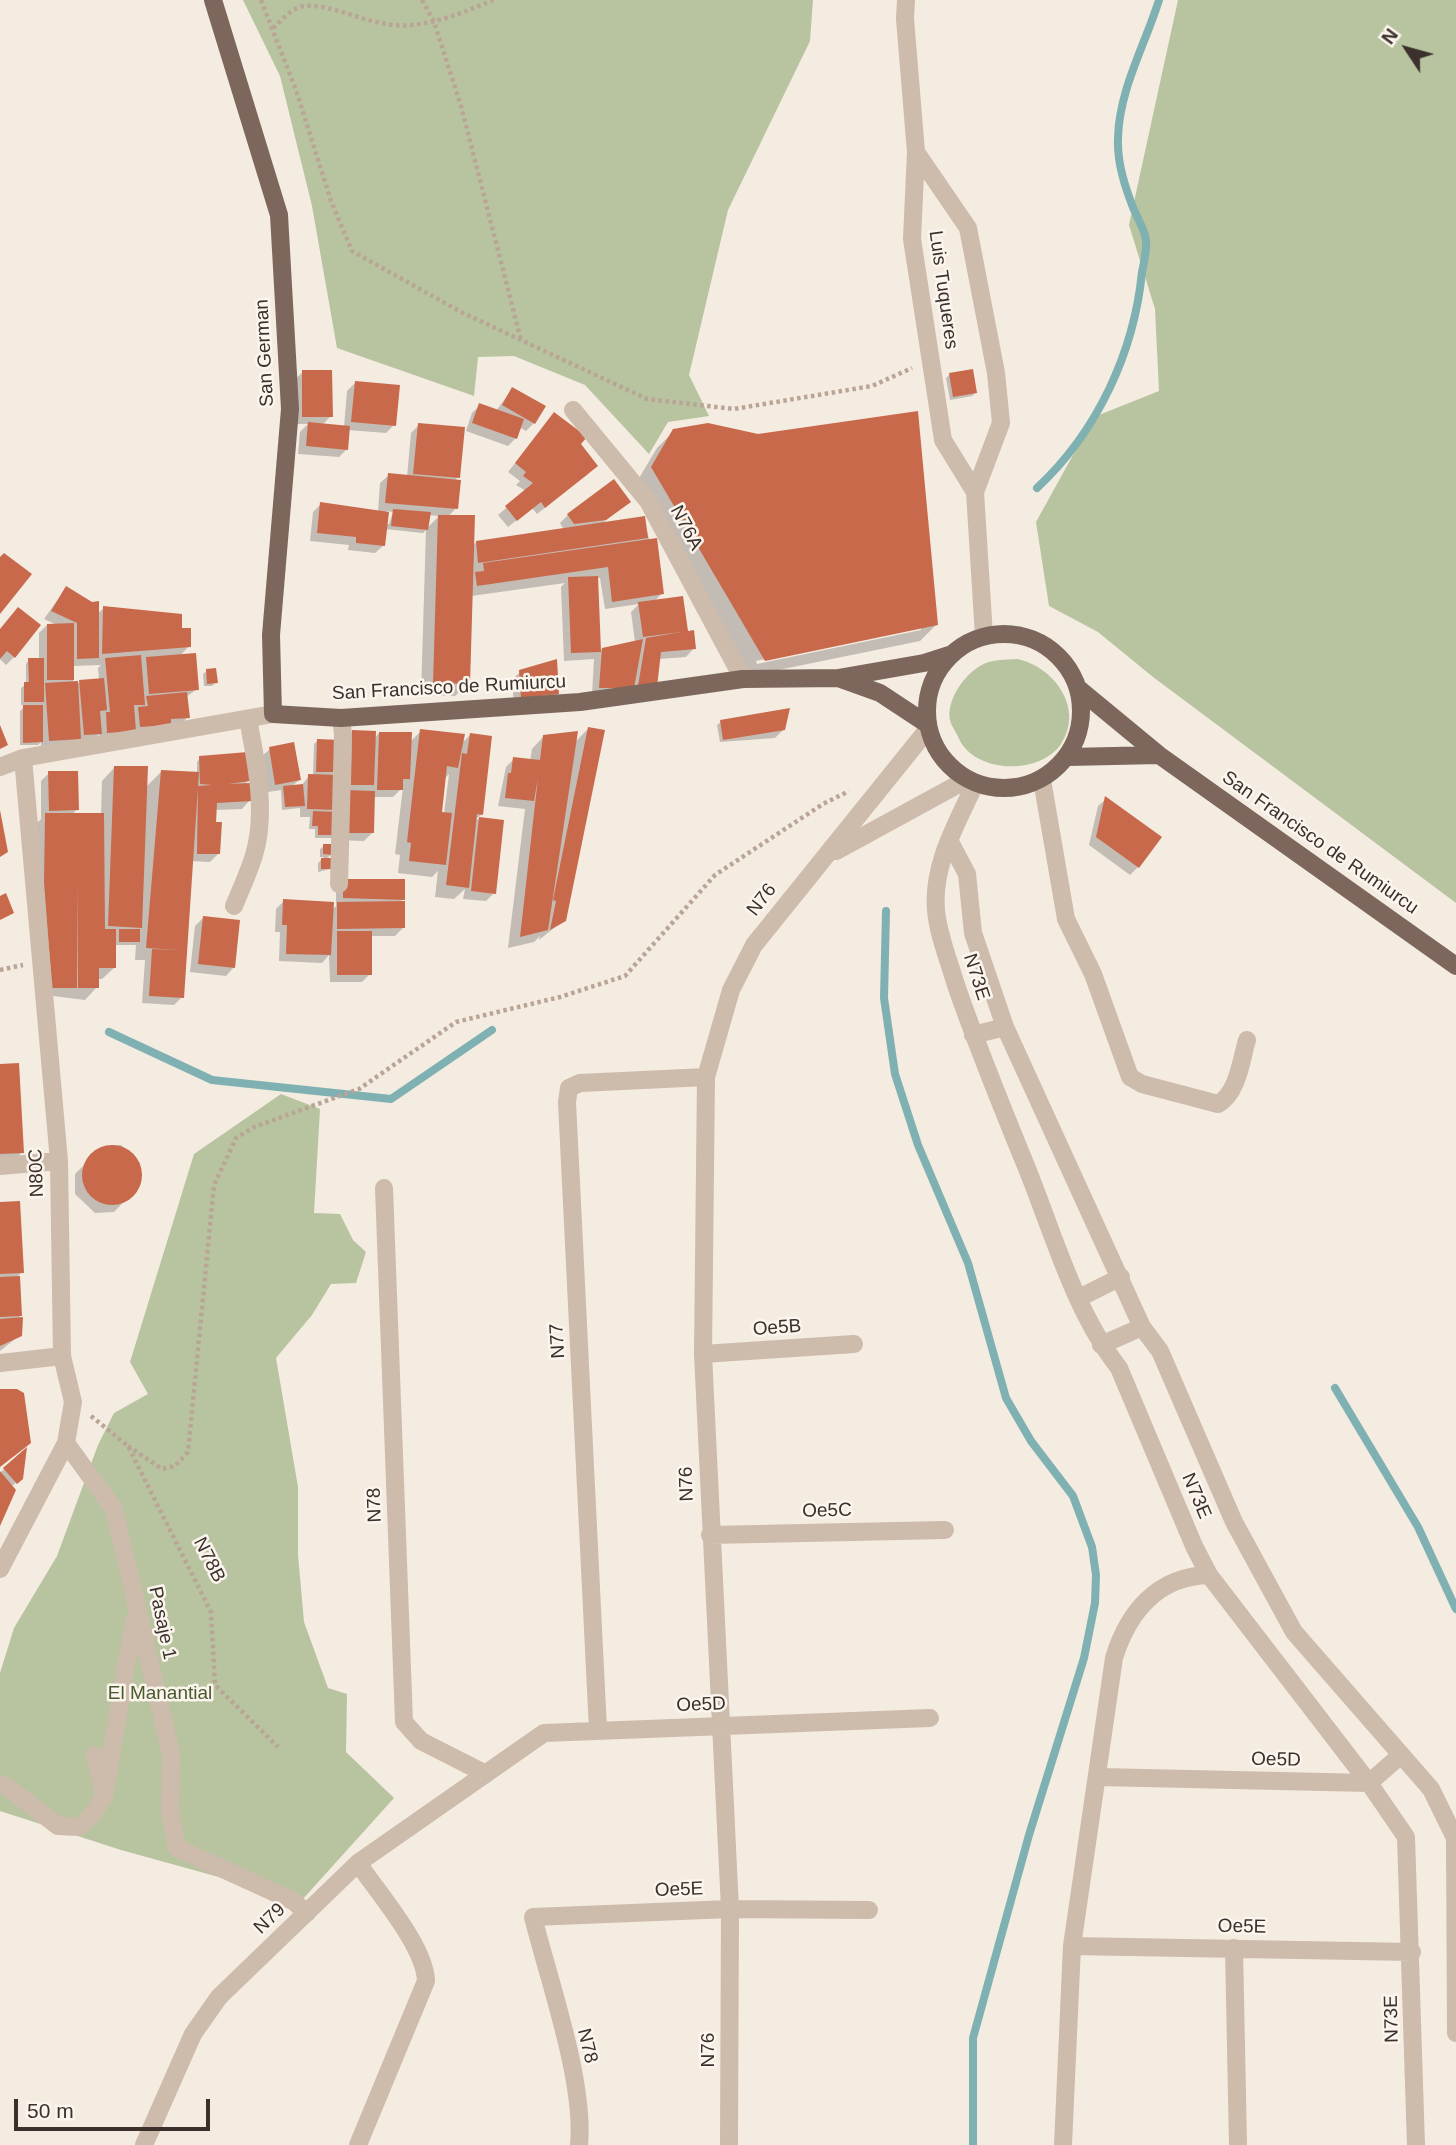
<!DOCTYPE html>
<style>
body{margin:0}
#map{position:relative;width:1456px;height:2145px;overflow:hidden;background:#f4ebe1;font-family:Helvetica,sans-serif}
canvas{display:block}
.north{position:absolute;left:1372px;top:14px;width:70px;height:70px;-webkit-text-stroke:5px #fbf5ee;paint-order:stroke;rotate:306deg;font-size:19px;font-weight:700;line-height:28px;text-align:center;color:#3b302b}
.north::after{content:'';display:block;margin:auto;width:24px;height:32px;background:#3b302b;clip-path:polygon(50% 0,100% 100%,50% 72%,0 100%)}
.scale{position:absolute;left:14px;top:2099px;width:196px;height:32px;box-sizing:border-box;border:4px solid #3b302b;border-top:0;padding-left:9px;font-size:21px;line-height:24px;white-space:nowrap;color:#3b302b;-webkit-text-stroke:5px #fbf5ee;paint-order:stroke}
</style>
<div id="map">
<canvas width="1456" height="2145"></canvas>
<div class="north">N</div>
<div class="scale">50 m</div>
</div>
<script>
const context = document.querySelector('canvas').getContext('2d');
context.lineJoin = 'round';
function fillPath(path, color) {
  context.fillStyle = color;
  context.fill(path, 'evenodd');
}
function stroke(path, color, width, dash) {
  context.strokeStyle = color;
  context.lineWidth = width;
  context.lineCap = dash ? 'butt' : 'round';
  context.setLineDash(dash || []);
  context.stroke(path);
}
function write(font, color, halo, rows, align = 'center') {
  context.font = font + ' Helvetica,sans-serif';
  context.lineWidth = 5;
  context.setLineDash([]);
  context.textBaseline = 'middle';
  context.strokeStyle = halo;
  context.fillStyle = color;
  for (const [text, x, y, turn = 0] of rows) {
    context.save();
    context.translate(x, y);
    context.rotate((+turn || 0) * Math.PI / 180);
    context.textAlign = isNaN(turn) ? turn : align;
    if (halo) context.strokeText(text, 0, 0);
    context.fillText(text, 0, 0);
    context.restore();
  }
}
fillPath(new Path2D(`
 M 243,0 L 813,0 L 810,41 L 728,210 L 689,375 L 709,416 L 668,422 L 649,454 L 585,385 L 514,356 L 478,357 L 474,396 L 337,348 L 312,206 L 280,76 Z
 M 1178,0 L 1456,0 L 1456,903 L 1153,677 L 1098,632 L 1049,606 L 1036,522 L 1094,417 L 1159,391 L 1155,309 L 1129,225 Z
 M 1017,659 C 1053,666 1085,708 1061,744 C 1040,775 976,774 959,739 C 957,733 951,726 950,720 C 946,701 964,675 980,666 C 991,659 1005,660 1017,659 Z
 M 281,1094 L 320,1109 L 314,1213 L 340,1214 L 353,1240 L 366,1252 L 356,1283 L 331,1284 L 312,1315 L 276,1358 L 298,1487 L 298,1555 L 304,1622 L 328,1688 L 347,1694 L 346,1752 L 394,1798 L 302,1900 L 121,1850 L 0,1811 L 0,1673 L 14,1628 L 57,1556 L 98,1445 L 114,1413 L 148,1394 L 130,1362 L 194,1154 Z`), '#b8c4a0');
fillPath(new Path2D(`
 M 303,372 L 331,416 L 322,425 L 344,427 L 347,391 L 355,383 L 394,425 L 386,433 L 348,430 L 347,449 L 339,457 L 298,454 L 300,432 L 308,424 L 295,424 L 294,380 Z
 M 950,374 L 975,393 L 972,396 L 950,400 L 946,378 Z
 M 512,389 L 534,423 L 526,431 L 519,427 L 516,438 L 508,446 L 466,431 L 472,413 L 480,405 L 496,411 Z
 M 554,414 L 579,444 L 588,474 L 537,514 L 532,508 L 508,527 L 498,515 L 526,491 L 516,485 L 520,481 L 508,472 Z
 M 419,425 L 458,477 L 454,481 L 456,508 L 448,517 L 473,546 L 476,542 L 564,530 L 560,523 L 568,515 L 614,481 L 629,502 L 600,525 L 644,518 L 662,593 L 654,602 L 687,633 L 694,648 L 686,657 L 659,659 L 656,687 L 592,695 L 594,659 L 564,661 L 561,587 L 565,583 L 471,596 L 468,684 L 455,696 L 421,695 L 426,530 L 423,533 L 385,529 L 384,545 L 375,553 L 348,550 L 349,545 L 310,541 L 313,512 L 321,504 L 378,512 L 380,483 L 389,475 L 407,477 L 411,433 ZM 387,511 L 393,512 L 389,524 L 386,524 ZM 428,515 L 439,516 L 427,528 ZM 596,578 L 600,578 L 605,609 L 639,604 L 631,612 L 635,642 L 599,650 Z
 M 674,431 L 758,436 L 937,624 L 920,641 L 749,676 L 635,485 L 657,448 ZM 921,626 L 921,630 L 757,664 L 756,661 Z
 M 66,588 L 97,614 L 104,608 L 181,630 L 189,646 L 180,656 L 197,689 L 186,697 L 188,717 L 180,725 L 100,741 L 99,734 L 92,741 L 41,748 L 41,742 L 38,745 L 20,745 L 20,711 L 26,705 L 21,705 L 21,688 L 26,684 L 26,664 L 29,660 L 39,660 L 39,633 L 47,625 L 57,625 L 44,619 ZM 101,665 L 98,668 L 99,680 L 80,682 L 76,685 L 73,683 L 73,666 Z
 M 0,629 L 14,657 L 6,665 L 0,659 Z
 M 207,671 L 216,682 L 212,686 L 204,686 L 203,674 Z
 M 520,672 L 558,694 L 550,702 L 514,705 L 512,680 Z
 M 721,722 L 784,729 L 775,738 L 720,742 L 717,725 Z
 M 589,728 L 564,920 L 539,940 L 540,936 L 534,942 L 508,948 L 525,809 L 498,806 L 506,767 L 514,759 L 530,761 L 532,749 L 544,736 L 574,743 Z
 M 353,731 L 374,739 L 379,733 L 410,742 L 421,731 L 461,744 L 470,735 L 482,814 L 476,819 L 502,822 L 494,893 L 486,901 L 463,899 L 465,889 L 454,899 L 435,897 L 438,871 L 432,877 L 398,873 L 400,855 L 395,854 L 403,787 L 393,797 L 373,797 L 372,833 L 364,841 L 336,840 L 336,833 L 331,838 L 315,838 L 315,829 L 309,829 L 310,817 L 300,817 L 300,808 L 282,810 L 281,790 L 268,792 L 261,757 L 270,749 L 299,780 L 291,787 L 301,786 L 309,776 L 313,776 L 314,744 L 317,741 L 337,776 L 345,739 ZM 449,774 L 444,814 L 440,814 L 444,779 Z
 M 200,758 L 248,781 L 244,785 L 250,800 L 242,809 L 215,810 L 218,854 L 210,862 L 191,861 L 182,997 L 174,1005 L 142,1003 L 145,960 L 135,960 L 136,945 L 115,945 L 115,967 L 102,979 L 97,979 L 97,987 L 85,1000 L 45,995 L 37,823 L 41,819 L 41,781 L 49,773 L 77,809 L 72,815 L 101,814 L 102,781 L 114,768 L 145,788 L 161,772 L 197,774 L 197,762 Z
 M 1106,799 L 1138,867 L 1130,875 L 1089,845 L 1098,806 Z
 M 324,846 L 332,854 L 326,859 L 330,869 L 318,872 L 318,863 L 324,857 L 320,857 L 320,849 Z
 M 336,889 L 403,899 L 399,903 L 403,928 L 395,936 L 370,936 L 370,974 L 362,982 L 330,982 L 329,955 L 322,963 L 279,961 L 280,932 L 275,932 L 276,909 L 284,901 L 332,910 L 336,906 Z
 M 203,918 L 234,967 L 226,976 L 190,972 L 195,926 Z
 M 0,1065 L 22,1152 L 10,1165 L 0,1165 Z
 M 121,1145 L 140,1163 L 141,1184 L 114,1212 L 95,1213 L 75,1194 L 75,1174 L 102,1147 Z
 M 0,1204 L 22,1272 L 18,1276 L 20,1335 L 0,1351 Z
 M 4,1469 L 21,1478 L 11,1487 L 0,1522 L 0,1473 Z`), '#0003');
stroke(new Path2D(`
 M 1037,488 C 1097,432 1134,353 1142,272 C 1144,262 1147,250 1146,240 C 1145,231 1138,219 1134,210 C 1125,187 1117,163 1118,138 C 1119,90 1145,45 1159,0
 M 886,911 L 884,998 L 895,1074 L 918,1145 L 968,1263 L 1006,1398 L 1031,1441 L 1073,1496 L 1092,1547 L 1096,1575 L 1095,1603 L 1084,1658 L 1029,1835 L 973,2038 L 973,2145
 M 109,1032 L 212,1080 L 391,1099 L 492,1030
 M 1335,1388 L 1418,1527 L 1456,1609`), '#7fb0b2', 8);
fillPath(new Path2D(`
 M 973,369 L 977,393 L 953,397 L 949,373 Z
 M 302,370 L 332,370 L 333,417 L 302,417 Z
 M 355,381 L 400,385 L 396,426 L 351,422 Z
 M 512,387 L 546,406 L 535,424 L 502,405 Z
 M 479,403 L 524,419 L 517,439 L 472,423 Z
 M 918,411 L 938,625 L 765,661 L 651,467 L 673,429 L 708,423 L 758,434 Z
 M 554,412 L 587,437 L 581,444 L 598,466 L 545,508 L 541,502 L 517,521 L 505,506 L 533,483 L 523,476 L 526,472 L 515,463 Z
 M 308,422 L 350,426 L 348,450 L 306,446 Z
 M 418,423 L 465,427 L 460,478 L 413,474 Z
 M 388,473 L 461,480 L 458,509 L 385,503 Z
 M 614,479 L 631,502 L 606,520 L 574,524 L 567,514 Z
 M 320,502 L 389,512 L 385,546 L 356,543 L 356,537 L 317,533 Z
 M 393,509 L 431,512 L 428,530 L 391,526 Z
 M 438,515 L 475,515 L 470,684 L 433,683 Z
 M 645,516 L 648,538 L 478,563 L 476,541 Z
 M 657,538 L 664,594 L 612,602 L 608,567 L 477,586 L 475,572 L 484,571 L 483,563 Z
 M 4,553 L 32,574 L 0,614 L 0,557 Z
 M 598,576 L 601,652 L 571,653 L 568,577 Z
 M 66,586 L 92,602 L 99,601 L 99,658 L 77,659 L 77,623 L 51,611 Z
 M 683,596 L 688,631 L 694,630 L 696,649 L 661,652 L 657,687 L 638,686 L 646,638 L 681,632 L 643,637 L 638,602 Z
 M 103,606 L 182,614 L 182,628 L 191,628 L 191,647 L 102,654 Z
 M 18,607 L 41,625 L 15,658 L 7,651 L 0,659 L 0,629 Z
 M 74,623 L 74,680 L 47,680 L 47,624 Z
 M 643,639 L 634,688 L 599,688 L 602,648 Z
 M 196,653 L 199,690 L 149,694 L 146,657 Z
 M 141,655 L 145,705 L 134,705 L 136,731 L 107,733 L 106,712 L 110,712 L 105,658 Z
 M 28,658 L 44,658 L 44,702 L 24,702 L 24,682 L 29,682 Z
 M 557,659 L 559,694 L 521,698 L 519,670 Z
 M 216,668 L 218,683 L 207,684 L 206,669 Z
 M 104,678 L 107,710 L 100,711 L 102,734 L 84,735 L 79,680 Z
 M 78,681 L 81,739 L 49,741 L 45,683 Z
 M 187,692 L 190,718 L 171,719 L 171,725 L 140,727 L 138,707 L 148,706 L 146,696 Z
 M 23,705 L 43,705 L 43,742 L 23,743 Z
 M 790,708 L 785,730 L 723,740 L 720,720 Z
 M 0,725 L 8,745 L 0,749 Z
 M 588,727 L 605,730 L 566,921 L 550,930 L 556,901 L 553,900 Z
 M 420,729 L 465,734 L 458,768 L 447,766 L 442,812 L 452,813 L 446,865 L 409,861 L 411,843 L 407,842 Z
 M 352,730 L 376,731 L 374,785 L 351,785 Z
 M 578,731 L 548,930 L 520,937 L 538,778 L 534,801 L 505,798 L 508,773 L 511,773 L 513,757 L 540,760 L 543,735 Z
 M 379,732 L 412,732 L 410,779 L 403,779 L 403,790 L 377,790 Z
 M 470,733 L 492,736 L 483,815 L 477,814 L 469,888 L 446,885 L 462,753 L 467,754 Z
 M 317,739 L 340,740 L 339,772 L 316,772 Z
 M 294,742 L 301,780 L 275,785 L 269,747 Z
 M 248,752 L 250,781 L 228,784 L 251,783 L 252,801 L 217,803 L 216,822 L 222,822 L 220,854 L 197,854 L 198,786 L 212,785 L 200,784 L 199,756 Z
 M 114,766 L 148,766 L 142,928 L 108,926 Z
 M 161,770 L 199,772 L 184,998 L 149,996 L 152,949 L 179,950 L 146,948 Z
 M 48,771 L 78,771 L 79,810 L 49,811 Z
 M 308,774 L 339,775 L 338,810 L 307,809 Z
 M 303,784 L 305,806 L 285,807 L 283,786 Z
 M 344,790 L 375,791 L 374,833 L 343,833 Z
 M 1105,796 L 1162,837 L 1139,868 L 1096,837 Z
 M 0,810 L 8,852 L 0,857 Z
 M 313,811 L 337,812 L 336,835 L 318,835 L 318,826 L 312,826 Z
 M 45,813 L 104,813 L 105,929 L 116,929 L 116,968 L 99,968 L 99,988 L 78,988 L 77,882 L 77,988 L 52,988 L 44,882 Z
 M 479,817 L 504,820 L 496,894 L 471,891 Z
 M 323,844 L 334,844 L 333,855 L 323,854 Z
 M 321,858 L 332,858 L 331,869 L 321,869 Z
 M 343,879 L 405,879 L 405,900 L 343,898 Z
 M 6,893 L 14,913 L 0,920 L 0,896 Z
 M 283,899 L 334,902 L 331,955 L 286,954 L 287,925 L 282,925 Z
 M 405,901 L 405,928 L 337,929 L 337,902 Z
 M 203,916 L 240,920 L 235,968 L 198,964 Z
 M 119,929 L 140,929 L 140,942 L 119,942 Z
 M 337,931 L 372,931 L 372,975 L 337,975 Z
 M 19,1063 L 24,1153 L 0,1154 L 0,1064 Z
 M82 1175a30 30 0 1 1 60 0a30 30 0 1 1-60 0Z
 M 20,1201 L 24,1273 L 0,1274 L 0,1202 Z
 M 20,1276 L 22,1316 L 0,1317 L 0,1277 Z
 M 23,1317 L 22,1336 L 0,1346 L 0,1319 Z
 M 0,1389 L 17,1389 L 24,1393 L 31,1443 L 0,1467 Z
 M 27,1447 L 23,1479 L 17,1484 L 3,1468 Z
 M 0,1471 L 16,1490 L 0,1526 Z`), '#c8694b');
stroke(new Path2D(`
 M 261,0 L 296,90 L 331,201 L 352,251 L 461,312 L 647,399 L 734,409 L 872,386 L 912,368
 M 422,0 L 434,22 L 461,106 L 521,340
 M 273,28 C 282,20 291,8 304,6 C 335,3 373,29 410,25 C 439,23 467,11 493,0
 M 0,970 L 23,965
 M 91,1416 L 128,1446 L 211,1612 L 215,1685 L 278,1747
 M 128,1446 L 162,1469 L 175,1466 L 188,1452 L 214,1185 L 236,1138 L 254,1127 L 359,1089 L 456,1022 L 560,997 L 625,976 L 715,875 L 823,804 L 849,791`), '#b9a596', 4.5, [3.5, 3.5]);
stroke(new Path2D(`
 M 906,0 L 905,19 L 916,152 L 912,239 L 943,440 L 975,492
 M 916,152 L 968,228 L 996,373 L 1001,423 L 975,492 L 984,636
 M 573,410 L 648,501 L 743,679
 M 0,767 L 23,758 L 273,714
 M 1042,780 L 1066,919 L 1093,974 L 1130,1077 L 1142,1084 L 1218,1104 C 1238,1093 1241,1060 1247,1040
 M 975,784 C 957,823 932,865 936,910 C 938,934 948,958 955,982 C 976,1044 1001,1105 1026,1166 C 1053,1232 1074,1311 1119,1368 L 1194,1546 L 1209,1575 L 1369,1783 L 1406,1837 L 1416,2145
 M 949,840 L 967,874 L 973,933 L 1005,1027 L 1142,1327 L 1160,1351 L 1234,1522 L 1294,1632 L 1431,1789 L 1455,1838 L 1456,2033
 M 836,851 L 966,780
 M 339,884 L 343,734 L 341,718
 M 234,906 C 241,889 249,872 254,855 C 267,813 256,761 248,719
 M 973,1035 L 1005,1027
 M 0,1166 L 59,1161
 M 384,1188 L 404,1722 L 421,1741 L 486,1774
 M 1079,1298 L 1121,1277
 M 1101,1345 L 1142,1327
 M 703,1354 L 854,1344
 M 0,1363 L 62,1356
 M 66,1443 L 114,1509 L 171,1754 L 170,1811 L 177,1848 L 293,1901 L 307,1913
 M 710,1535 L 945,1530
 M 0,1569 L 66,1443 L 73,1402 L 62,1356 L 59,1161 L 23,758
 M 598,1730 L 567,1102 L 569,1088 L 580,1083 L 706,1077
 M 1099,1777 L 1369,1783 L 1401,1755
 M 0,1784 L 6,1786 L 58,1826 L 79,1827 L 93,1814 L 104,1796 L 95,1755
 M 104,1796 L 134,1620
 M 1072,1946 L 1412,1952
 M 1234,1948 L 1238,2145
 M 144,2145 L 193,2034 L 219,1997 L 358,1863 L 544,1733 L 930,1718
 M 358,2145 L 426,1981 C 425,1946 378,1893 358,1863
 M 579,2145 C 585,2082 549,1981 533,1917 L 730,1909 L 869,1910
 M 729,2145 L 730,1909 L 703,1354 L 706,1077 L 731,990 L 754,945 L 928,729
 M 1063,2145 L 1072,1946 L 1114,1658 C 1128,1612 1158,1576 1209,1575`), '#cdbbac', 18);
stroke(new Path2D(`
 M 213,0 L 279,215 L 290,409 L 271,635 L 273,714 L 341,718 L 580,702 L 743,679 L 838,678 L 924,663 L 952,654
 M927 711a77 77 0 1 1 154 0a77 77 0 1 1-154 0Z
 M 841,679 L 880,693 L 927,724
 M 1079,689 L 1159,755 L 1456,966
 M 1068,757 L 1159,755`), '#7d675c', 18);
write('19px', '#3b302b', '#fbf5ee', [
 ["Luis Tuqueres",943,290,82],
 ["San German",265,353,-93],
 ["N76A",686,528,62],
 ["San Francisco de Rumiurcu",449,688,-3],
 ["San Francisco de Rumiurcu",1320,843,35],
 ["N76",762,900,-52],
 ["N73E",976,977,72],
 ["N80C",37,1173,-92],
 ["Oe5B",777,1328,-4],
 ["N77",558,1341,-93],
 ["N76",687,1484,-92],
 ["N73E",1196,1496,67],
 ["N78",375,1505,-92],
 ["Oe5C",827,1511,-1],
 ["N78B",209,1560,63],
 ["Pasaje 1",162,1623,78],
 ["Oe5D",701,1705,-2],
 ["Oe5D",1276,1760,1],
 ["Oe5E",679,1890,-2],
 ["N79",270,1919,-44],
 ["Oe5E",1242,1927,1],
 ["N73E",1392,2019,-91],
 ["N78",587,2046,76],
 ["N76",709,2050,-90]
]);
write('19px', '#4a5a2e', '#fbf5ee', [
 ["El Manantial",160,1694]
]);
</script>
